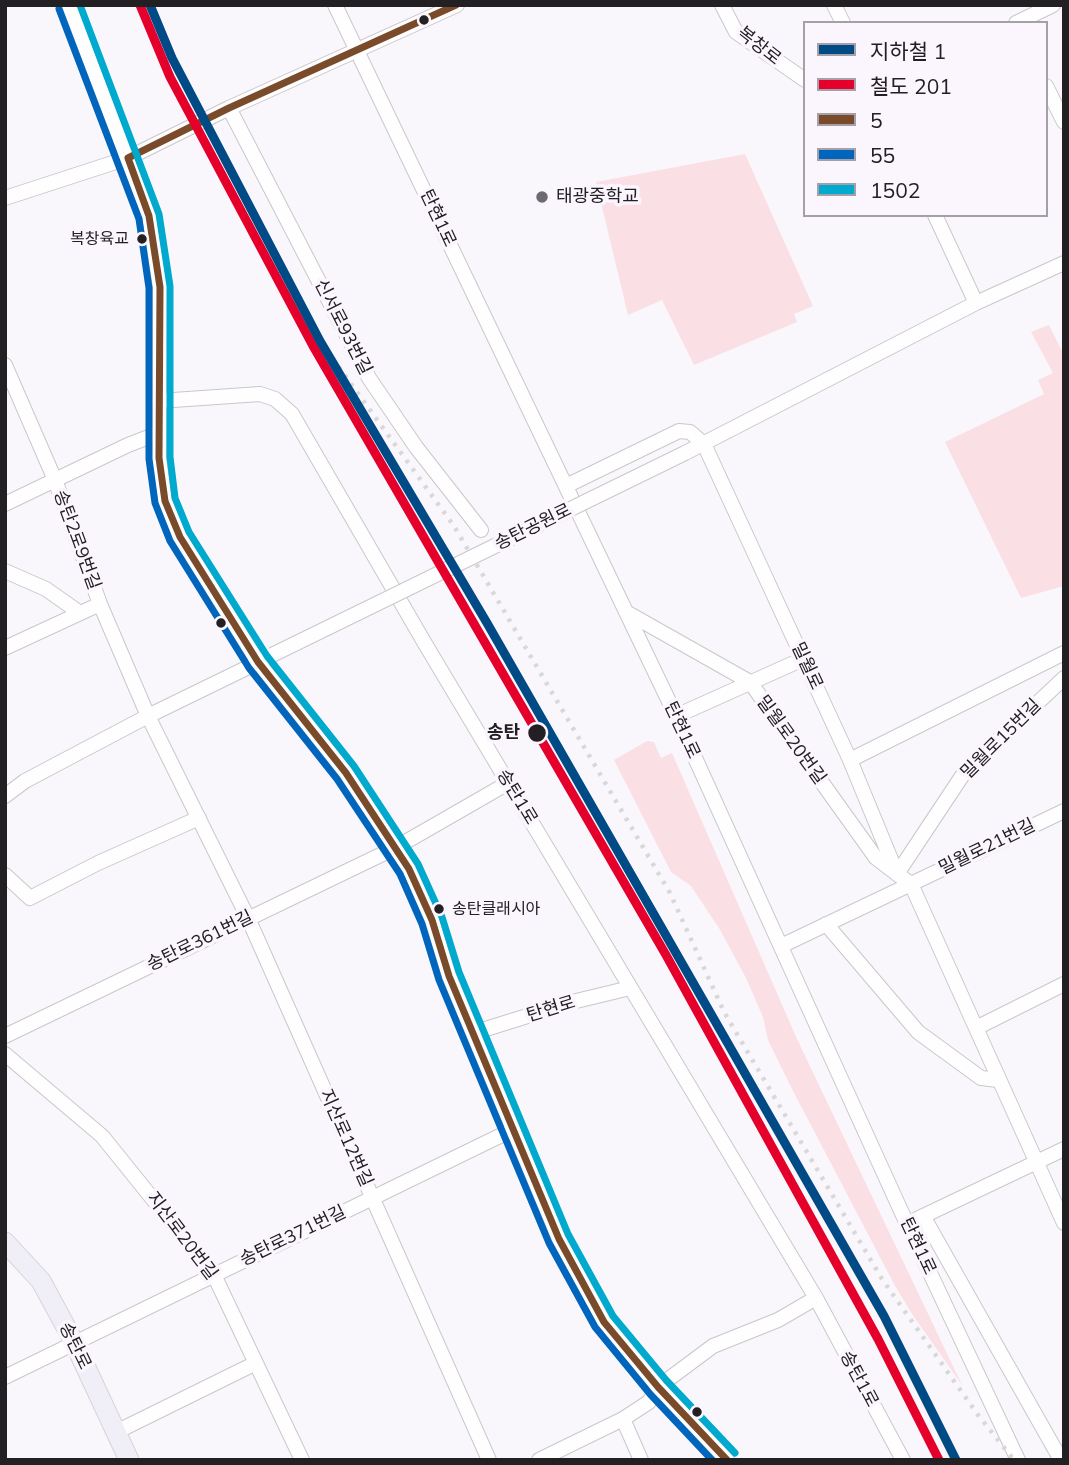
<!DOCTYPE html>
<meta charset="utf-8">
<style>
body{margin:0}
#map{position:relative;width:1069px;height:1465px;overflow:hidden;background:#faf7fc;font-family:Mulish,"Noto Sans KR",sans-serif}
canvas{display:block}
.frame{position:absolute;inset:0;border:7px solid #232024;pointer-events:none}
.legend{position:absolute;left:803px;top:21px;width:245px;height:196px;box-sizing:border-box;background:#fbf5fe;border:2px solid #a5a0a7;margin:0;padding:9px 12px;list-style:none;font-size:21px;color:#232024}
.legend li{display:flex;align-items:center;gap:14px;height:35px}
.legend b{width:35px;border:2px solid #a5a0a7}
</style>
<div id="map">
<canvas width="1069" height="1465"></canvas>
<div class="frame"></div>
<ul class="legend">
<li><b style="height:9px;background:#004a85"></b>지하철 1</li>
<li><b style="height:9px;background:#e4002b"></b>철도 201</li>
<li><b style="height:9px;background:#7a4b2a"></b>5</li>
<li><b style="height:9px;background:#0065bd"></b>55</li>
<li><b style="height:9px;background:#00a9ce"></b>1502</li>
</ul>
</div>
<script>
const context = document.querySelector('canvas').getContext('2d');
context.lineJoin = 'round';
function fillPath(path, color) {
  context.fillStyle = color;
  context.fill(path, 'evenodd');
}
function stroke(path, color, width, dash) {
  context.strokeStyle = color;
  context.lineWidth = width;
  context.lineCap = dash ? 'butt' : 'round';
  context.setLineDash(dash || []);
  context.stroke(path);
}
function write(font, color, halo, rows, align = 'center') {
  context.font = font + ' Mulish,"Noto Sans KR",sans-serif';
  context.lineWidth = 7;
  context.setLineDash([]);
  context.textBaseline = 'middle';
  context.strokeStyle = halo;
  context.fillStyle = color;
  for (const [text, x, y, turn = 0] of rows) {
    context.save();
    context.translate(x, y);
    context.rotate((+turn || 0) * Math.PI / 180);
    context.textAlign = isNaN(turn) ? turn : align;
    if (halo) context.strokeText(text, 0, 0);
    context.fillText(text, 0, 0);
    context.restore();
  }
}
fillPath(new Path2D(`
 M 745,154 L 813,306 L 794,314 L 797,322 L 694,365 L 662,300 L 628,315 L 596,182 Z
 M 1049,325 L 1064,355 L 1064,586 L 1021,598 L 945,442 L 1044,394 L 1038,380 L 1053,373 L 1031,332 Z
 M 647,741 L 654,742 L 661,758 L 672,753 L 797,1039 L 962,1385 L 912,1314 L 894,1284 L 791,1087 L 768,1040 L 763,1017 L 746,978 L 719,928 L 691,886 L 671,872 L 614,760 Z`), '#fadfe5');
const minor = new Path2D(`
 M 69,5 L 149,216 L 160,287 L 159,458 L 165,501 L 180,537 L 258,662 L 346,773 L 409,869 L 432,920 L 449,976 L 559,1239 L 604,1322 L 658,1387 L 727,1460
 M 335,5 L 676,716 L 907,1224 L 1018,1460
 M 722,5 L 736,32 L 805,80
 M 834,5 L 843,23
 M 1016,23 L 1053,5
 M 1046,86 L 1064,122
 M 229,108 L 369,378 L 416,447 L 481,530
 M 5,198 L 128,158 L 229,108 L 457,5
 M 935,215 L 976,303
 M 5,365 L 55,480 L 100,604 L 148,716 L 248,918 L 489,1460
 M 159,401 L 260,394 L 275,399 L 292,414 L 424,642 L 816,1298 L 903,1460
 M 685,453 L 976,303 L 1064,263
 M 566,486 L 679,431 L 690,432 L 704,444 L 850,760 L 897,874 L 911,884 L 1064,1223
 M 5,504 L 128,445 L 159,433
 M 5,571 L 46,589 L 80,613
 M 626,612 L 750,682 L 876,858 L 897,874 L 966,770 L 1064,678
 M 5,648 L 100,604
 M 676,716 L 803,659
 M 850,760 L 1064,653
 M 5,796 L 25,781 L 148,716 L 267,658
 M 5,875 L 30,898 L 98,863 L 199,818
 M 826,924 L 918,1032 L 981,1078 L 998,1080
 M 781,946 L 1064,811
 M 976,1028 L 1064,984
 M 473,1033 L 572,1002 L 630,988
 M 5,1036 L 395,848 L 508,783
 M 5,1054 L 102,1136 L 214,1275 L 302,1460
 M 923,1216 L 1061,1460
 M 917,1219 L 1064,1149
 M 5,1377 L 512,1130
 M 623,1419 L 641,1460
 M 116,1432 L 256,1363
 M 539,1460 L 623,1419 L 649,1402 L 658,1387 L 713,1346 L 778,1320 L 816,1298`);
const major = new Path2D(`
 M 5,1242 L 41,1281 L 74,1342 L 129,1460`);
stroke(minor, '#cac7cb', 16);
stroke(major, '#d6d4d7', 21);
stroke(minor, '#fefeff', 14);
stroke(major, '#f0eef6', 19);
stroke(new Path2D(`
 M 320,341 L 454,526 L 670,893 L 724,1012 L 882,1279 L 978,1415 L 1014,1460`), '#d9d8d9', 4.5, [3.5, 7]);
const minorBridge = new Path2D(`
 M 272,655 L 685,453`);
stroke(minorBridge, '#cac7cb', 16, []);
stroke(minorBridge, '#fefeff', 14);
stroke(new Path2D(`
 M 456,5 L 229,108 L 128,158 L 149,216 L 160,287 L 159,458 L 165,501 L 180,537 L 258,662 L 346,773 L 409,869 L 432,920 L 449,976 L 559,1239 L 604,1322 L 658,1387 L 727,1460`), '#7a4b2a', 7);
stroke(new Path2D(`
 M 59,9 L 139,219 L 149,288 L 149,459 L 155,503 L 170,541 L 249,668 L 337,779 L 400,874 L 422,924 L 439,980 L 549,1243 L 595,1327 L 650,1394 L 712,1460`), '#0065bd', 7);
stroke(new Path2D(`
 M 80,5 L 159,214 L 170,286 L 170,457 L 175,498 L 189,532 L 267,656 L 354,766 L 418,864 L 442,917 L 459,972 L 568,1234 L 613,1316 L 666,1380 L 735,1453`), '#00a9ce', 7);
stroke(new Path2D(`
 M 140,5 L 170,77 L 313,346 L 666,955 L 878,1339 L 939,1460`), '#e4002b', 9);
stroke(new Path2D(`
 M 150,5 L 172,58 L 320,341 L 487,623 L 884,1316 L 956,1460`), '#004a85', 9);
for (const [x, y, r, color] of [
 [424,20,6,"#232024"],
 [542,197,7,"#6e6b70"],
 [142,239,6,"#232024"],
 [221,623,6,"#232024"],
 [537,733,10,"#232024"],
 [439,909,6,"#232024"],
 [697,1412,6,"#232024"]
]) {
  const dot = new Path2D();
  dot.arc(x, y, r, 0, 2 * Math.PI);
  context.fillStyle = color;
  context.fill(dot);
  stroke(dot, '#fbf5fe', 2.5);
}
write('16px', '#232024', '#fbf5fe', [
 ["복창육교",129,239],
 ["송탄클래시아",452,909,"left"]
], 'right');
write('18px', '#232024', '#fbf5fe', [
 ["복창로",759,46,38],
 ["탄현1로",438,218,65],
 ["신서로93번길",343,327,63],
 ["송탄공원로",533,527,-26],
 ["송탄2로9번길",77,540,70],
 ["밀월로",807,666,65],
 ["탄현1로",682,730,65],
 ["밀월로15번길",1001,739,-45],
 ["밀월로20번길",791,740,54],
 ["송탄1로",517,797,59],
 ["밀월로21번길",987,847,-26],
 ["송탄로361번길",200,941,-26],
 ["탄현로",551,1009,-17],
 ["지산로12번길",346,1138,66],
 ["지산로20번길",182,1236,53],
 ["송탄로371번길",293,1236,-26],
 ["탄현1로",918,1246,65],
 ["송탄로",75,1346,64],
 ["송탄1로",859,1379,62]
]);
write('18px', '#232024', '#fbf5fe', [
 ["태광중학교",556,197]
], 'left');
write('bold 18px', '#232024', '#fbf5fe', [
 ["송탄",520,733]
], 'right');
</script>
